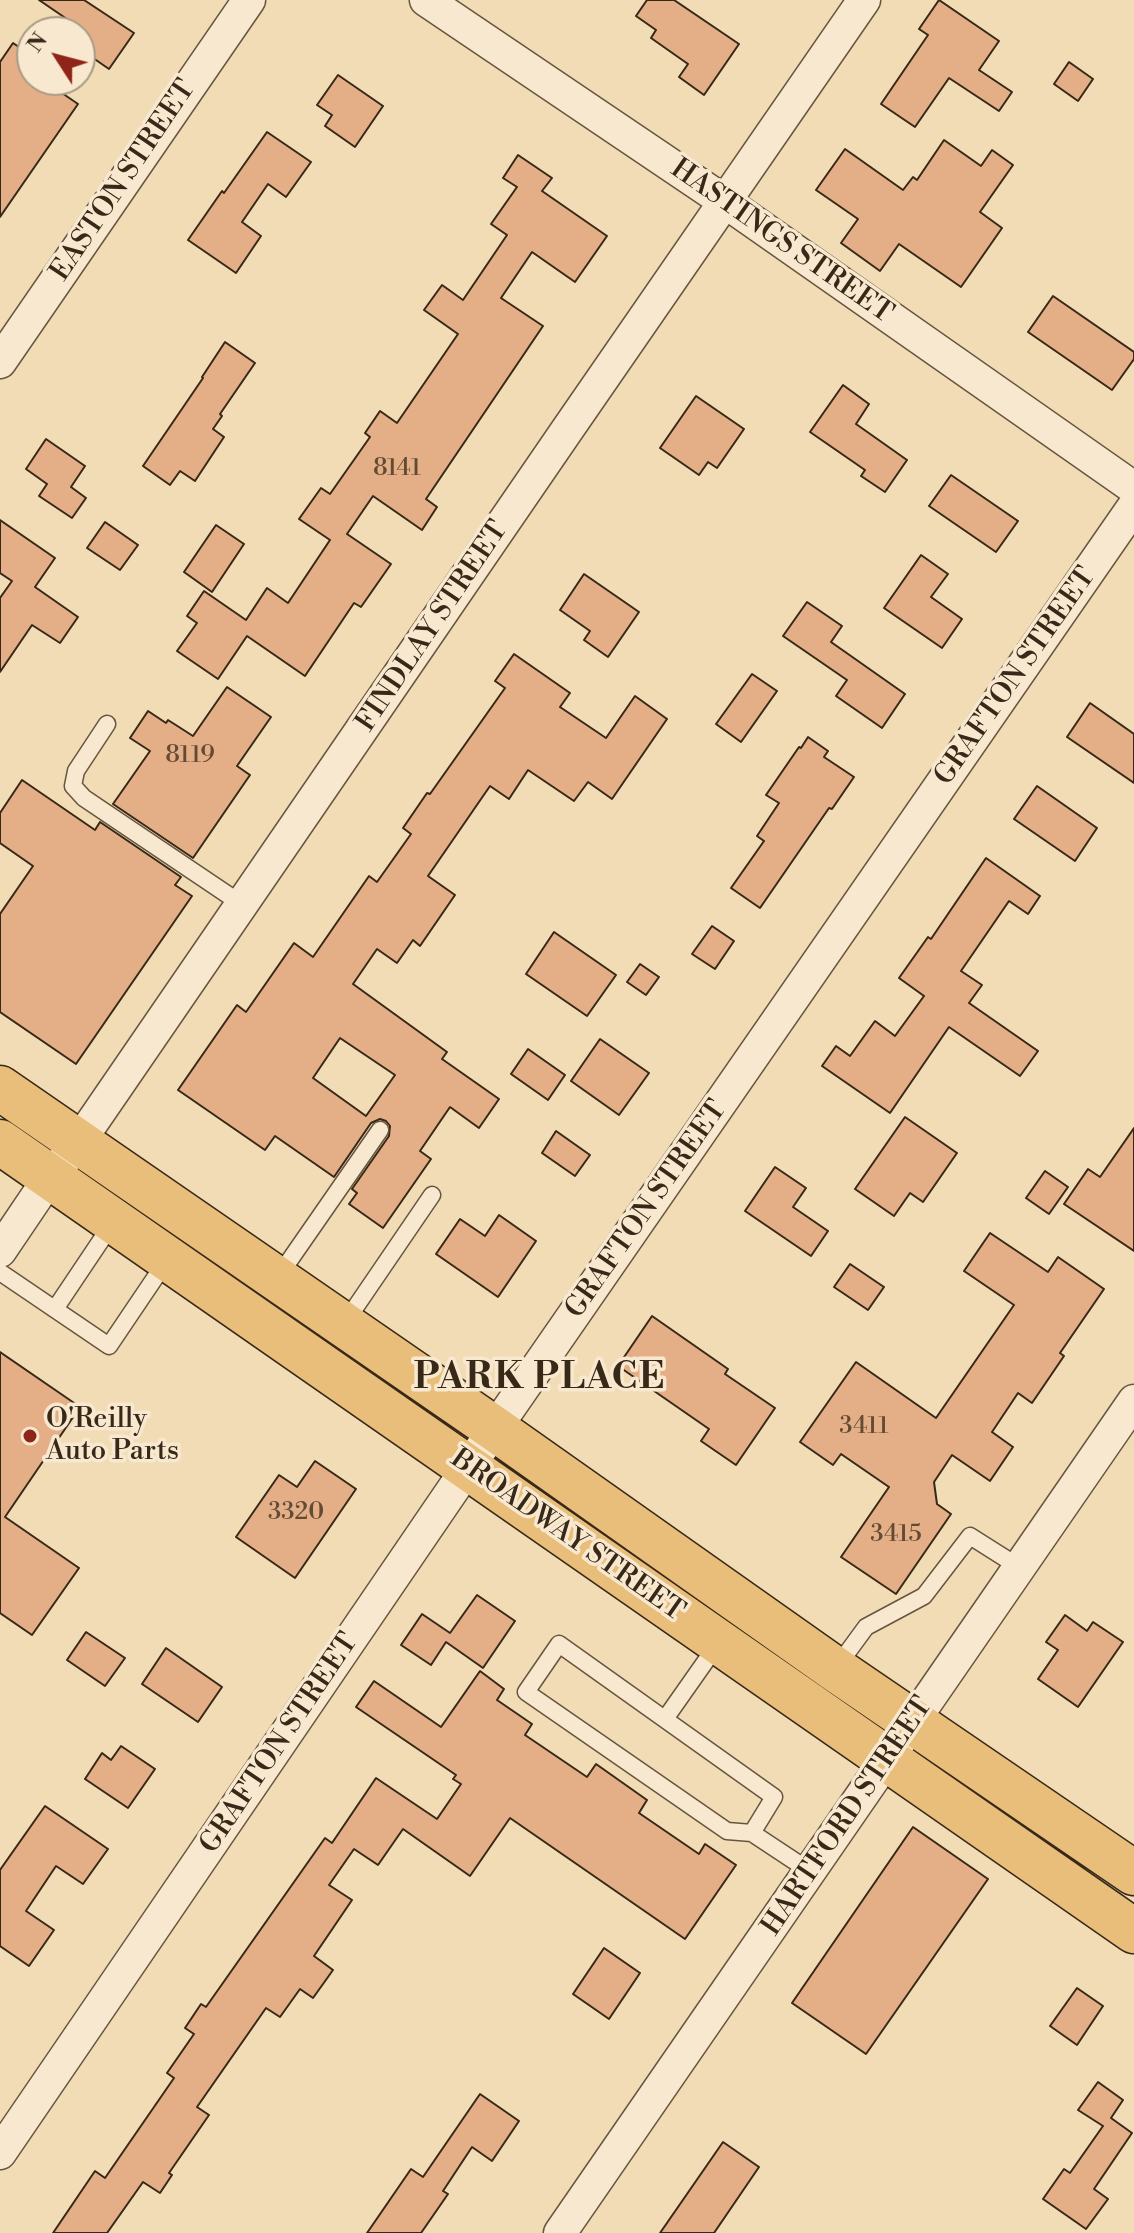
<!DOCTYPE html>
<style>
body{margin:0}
#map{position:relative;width:1134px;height:2233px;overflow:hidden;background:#f2dcb5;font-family:"Libre Bodoni",serif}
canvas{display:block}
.north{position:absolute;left:16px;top:16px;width:80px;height:80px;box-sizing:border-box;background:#f7e8cf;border:2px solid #aa9b86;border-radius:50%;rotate:306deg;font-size:22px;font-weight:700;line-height:32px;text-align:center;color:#372818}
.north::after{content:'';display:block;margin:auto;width:28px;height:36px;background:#8f2418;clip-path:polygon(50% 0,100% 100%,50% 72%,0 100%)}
</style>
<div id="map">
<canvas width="1134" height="2233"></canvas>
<div class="north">N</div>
</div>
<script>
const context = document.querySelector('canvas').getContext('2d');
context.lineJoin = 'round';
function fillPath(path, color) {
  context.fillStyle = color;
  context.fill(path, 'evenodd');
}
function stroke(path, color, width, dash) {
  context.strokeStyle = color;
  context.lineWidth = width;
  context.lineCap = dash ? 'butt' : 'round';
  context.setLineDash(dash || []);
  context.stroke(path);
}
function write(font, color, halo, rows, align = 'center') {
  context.font = font + ' "Libre Bodoni",serif';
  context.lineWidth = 7;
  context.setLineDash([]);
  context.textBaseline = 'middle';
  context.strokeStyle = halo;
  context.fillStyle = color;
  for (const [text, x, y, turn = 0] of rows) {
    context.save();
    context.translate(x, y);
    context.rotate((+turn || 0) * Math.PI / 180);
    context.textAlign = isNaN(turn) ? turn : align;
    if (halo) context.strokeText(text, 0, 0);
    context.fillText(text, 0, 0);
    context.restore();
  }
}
const building = new Path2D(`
 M 39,0 L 84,0 L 134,33 L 109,69 L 80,49 L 80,28 Z
 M 647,0 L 674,0 L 739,44 L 704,95 L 679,77 L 688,64 L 651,38 L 656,30 L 636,16 Z
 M 939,0 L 999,41 L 979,70 L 1012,92 L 999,111 L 949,78 L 915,127 L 881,104 L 928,35 L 919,29 Z
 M 13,43 L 32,56 L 32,80 L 43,80 L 78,104 L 0,217 L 0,62 Z
 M 1069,62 L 1093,79 L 1078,101 L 1054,84 Z
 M 338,75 L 383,106 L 355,147 L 325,126 L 332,115 L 317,105 Z
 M 267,132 L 311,162 L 286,197 L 268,184 L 242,222 L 261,236 L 236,273 L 188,240 L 222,191 L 224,193 Z
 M 944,140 L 981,166 L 992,150 L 1013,165 L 980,212 L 1002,228 L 961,287 L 899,244 L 880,271 L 841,243 L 858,219 L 816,190 L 845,149 L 903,190 L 913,177 L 917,180 Z
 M 518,155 L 552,178 L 542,191 L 607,236 L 575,282 L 532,252 L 501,298 L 543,326 L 426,499 L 437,507 L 422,530 L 373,496 L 347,534 L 391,564 L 361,607 L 354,603 L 305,676 L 247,636 L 218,679 L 177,651 L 197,623 L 187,616 L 204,591 L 246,620 L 267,588 L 288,603 L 330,540 L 299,519 L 321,488 L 330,494 L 370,437 L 365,433 L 380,411 L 397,423 L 458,334 L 424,310 L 442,285 L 463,300 L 507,235 L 491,224 L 517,187 L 503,178 Z
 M 1053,296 L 1134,352 L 1134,359 L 1112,390 L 1028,332 Z
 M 225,342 L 255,363 L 220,414 L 222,416 L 213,429 L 224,437 L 195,481 L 180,471 L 170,485 L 143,466 L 203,378 L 202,377 Z
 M 843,385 L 869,404 L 856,424 L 907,460 L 885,492 L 861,476 L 865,470 L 810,432 Z
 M 696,396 L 744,429 L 717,468 L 708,462 L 699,475 L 660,448 Z
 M 46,439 L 85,466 L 71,487 L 86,498 L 72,518 L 39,496 L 47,484 L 26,469 Z
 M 951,475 L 1018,521 L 996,552 L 929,506 Z
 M 0,520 L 55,558 L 35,587 L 78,617 L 60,643 L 32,625 L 0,672 L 0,598 L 12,581 L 0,573 Z
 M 105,522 L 138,545 L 120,570 L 87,548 Z
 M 216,525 L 244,544 L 212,592 L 184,572 Z
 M 921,555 L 948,574 L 931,597 L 962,619 L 942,648 L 884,608 Z
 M 584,574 L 639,612 L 608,657 L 584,640 L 590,631 L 560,610 Z
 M 807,602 L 842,626 L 831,642 L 905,694 L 882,728 L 836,696 L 847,680 L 783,636 Z
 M 514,654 L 570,693 L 560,707 L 606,738 L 635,696 L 667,719 L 612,799 L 588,782 L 574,801 L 528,770 L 509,799 L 490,786 L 428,876 L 455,895 L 420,946 L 413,940 L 397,963 L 377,949 L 353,984 L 447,1052 L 442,1059 L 499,1099 L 479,1128 L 450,1107 L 420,1151 L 431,1159 L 383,1228 L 349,1204 L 357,1193 L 352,1189 L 389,1136 L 390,1126 L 386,1121 L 380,1119 L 371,1123 L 334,1177 L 275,1136 L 265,1150 L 178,1090 L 237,1005 L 246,1012 L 294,943 L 313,957 L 369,876 L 377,882 L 411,834 L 403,828 L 427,793 L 430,794 L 505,688 L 495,681 ZM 340,1038 L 395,1075 L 366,1116 L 313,1078 Z
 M 752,674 L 777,691 L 741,742 L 716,724 Z
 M 227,687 L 271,717 L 237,766 L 250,775 L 193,858 L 113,804 L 150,751 L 130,738 L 148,711 L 166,723 L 168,720 L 193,736 Z
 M 1090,703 L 1134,734 L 1134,783 L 1067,737 Z
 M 808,737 L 828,751 L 824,757 L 854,777 L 832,809 L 829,808 L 760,908 L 731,888 L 764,841 L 757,836 L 779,803 L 766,795 L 799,747 L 801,748 Z
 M 22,780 L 95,830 L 100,822 L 181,877 L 175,885 L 192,896 L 76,1064 L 0,1012 L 0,914 L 33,866 L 0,843 L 0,813 Z
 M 1037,786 L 1097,828 L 1075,861 L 1014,819 Z
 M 986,858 L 1040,896 L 1028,914 L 1009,901 L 961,971 L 982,985 L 969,1003 L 1038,1051 L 1020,1076 L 949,1027 L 890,1113 L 822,1066 L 836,1046 L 850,1056 L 875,1021 L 895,1036 L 924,996 L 899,978 L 928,937 L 931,939 Z
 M 712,926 L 734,941 L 715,969 L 692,954 Z
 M 554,932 L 616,975 L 587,1016 L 526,974 Z
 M 640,964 L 659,977 L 646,995 L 627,982 Z
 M 600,1039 L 649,1073 L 619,1115 L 571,1081 Z
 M 528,1049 L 565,1075 L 548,1100 L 511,1074 Z
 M 905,1117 L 957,1153 L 923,1202 L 910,1193 L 894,1216 L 855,1189 Z
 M 1134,1128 L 1134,1251 L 1064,1204 L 1088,1169 L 1100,1177 Z
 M 556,1131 L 590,1155 L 575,1176 L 542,1153 Z
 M 775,1167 L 806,1188 L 793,1207 L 828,1231 L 811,1256 L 745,1211 Z
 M 1045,1171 L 1068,1187 L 1049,1214 L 1026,1198 Z
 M 499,1215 L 536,1241 L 498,1297 L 436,1254 L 460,1219 L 485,1236 Z
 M 990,1233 L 1048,1272 L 1058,1257 L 1104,1289 L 1060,1353 L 1064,1356 L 1032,1403 L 1018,1393 L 992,1432 L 1013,1447 L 990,1481 L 952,1455 L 934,1482 L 937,1504 L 951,1514 L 896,1594 L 841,1557 L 889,1487 L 841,1454 L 833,1465 L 800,1442 L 856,1362 L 936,1418 L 1014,1305 L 964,1271 Z
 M 850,1264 L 884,1287 L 868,1310 L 834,1287 Z
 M 652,1316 L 728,1369 L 725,1374 L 775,1408 L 736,1465 L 701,1441 L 709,1429 L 618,1366 Z
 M 0,1352 L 80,1407 L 5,1517 L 79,1568 L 32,1635 L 0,1613 Z
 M 315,1461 L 356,1489 L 295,1578 L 236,1537 L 279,1475 L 297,1487 Z
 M 477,1595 L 515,1621 L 483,1668 L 446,1642 L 431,1665 L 401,1645 L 422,1614 L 450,1633 Z
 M 1065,1615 L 1087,1631 L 1093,1622 L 1123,1642 L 1078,1707 L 1038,1679 L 1058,1650 L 1046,1642 Z
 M 86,1632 L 125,1658 L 105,1686 L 67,1660 Z
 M 166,1648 L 222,1687 L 198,1722 L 142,1684 Z
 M 480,1671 L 504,1689 L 497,1700 L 532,1724 L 525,1735 L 587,1777 L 596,1764 L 647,1800 L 639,1813 L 699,1854 L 705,1844 L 736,1865 L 685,1939 L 510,1818 L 470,1876 L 403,1829 L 378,1865 L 354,1849 L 329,1885 L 352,1900 L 314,1956 L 333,1970 L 313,1998 L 300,1989 L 280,2017 L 266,2008 L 197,2107 L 209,2115 L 169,2173 L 172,2175 L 160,2193 L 143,2182 L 107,2233 L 53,2233 L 95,2171 L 105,2178 L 174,2078 L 167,2073 L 194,2034 L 185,2028 L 201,2004 L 206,2007 L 325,1838 L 332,1843 L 376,1778 L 437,1819 L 461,1784 L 453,1779 L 456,1775 L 356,1707 L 374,1681 L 441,1727 Z
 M 121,1746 L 155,1769 L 128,1808 L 85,1779 L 102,1753 L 111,1760 Z
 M 45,1806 L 108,1849 L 83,1884 L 56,1866 L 26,1911 L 54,1930 L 29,1966 L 0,1946 L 0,1870 Z
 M 913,1827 L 988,1879 L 866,2054 L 792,2003 Z
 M 604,1948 L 640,1973 L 609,2019 L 573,1994 Z
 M 1077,1988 L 1103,2006 L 1077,2045 L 1050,2026 Z
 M 1098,2082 L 1123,2100 L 1111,2118 L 1132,2133 L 1094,2189 L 1108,2199 L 1086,2229 L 1043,2199 L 1064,2169 L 1070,2173 L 1103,2126 L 1078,2110 Z
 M 480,2094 L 519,2121 L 492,2161 L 472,2147 L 443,2191 L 448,2194 L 421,2233 L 367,2233 L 411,2169 L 423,2177 Z
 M 723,2142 L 759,2167 L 714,2233 L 660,2233 Z`);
fillPath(building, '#e4af87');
stroke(building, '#372818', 2);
const service = new Path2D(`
 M 107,724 L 76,771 L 73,786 L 84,798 L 243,905
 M 0,1272 L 109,1346 L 167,1260
 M 278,1277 L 380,1130
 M 55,1309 L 114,1221
 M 344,1324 L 432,1195
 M 836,1668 L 866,1627 L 924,1596 L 970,1536 L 1019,1567
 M 665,1719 L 717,1645
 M 752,1833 L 774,1797 L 559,1644 L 526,1692 L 727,1831 L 752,1833 L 811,1872`);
const minor = new Path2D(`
 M 426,0 L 724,201 L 1134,488
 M 0,362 L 249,0
 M 0,1251 L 50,1177 L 78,1143 C 342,763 599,379 864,0
 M 0,2153 L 469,1466 L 1134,506
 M 560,2233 L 1134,1401`);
const primary = new Path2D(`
 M 0,1088 L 495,1429 L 835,1669 L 1134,1873
 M 0,1142 C 379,1404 755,1670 1134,1931`);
stroke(service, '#66553f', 19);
stroke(minor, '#66553f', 35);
stroke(primary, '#372818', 47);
stroke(service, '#f7e8cf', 16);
stroke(minor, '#f7e8cf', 32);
stroke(primary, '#e9be7a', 44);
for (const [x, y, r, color] of [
 [30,1436,8,"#8f2418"]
]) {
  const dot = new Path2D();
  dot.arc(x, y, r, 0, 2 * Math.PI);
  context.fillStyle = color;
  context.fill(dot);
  stroke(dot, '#f7e8cf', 3);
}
write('24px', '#624a34', null, [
 ["8141",397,469],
 ["8119",190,756],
 ["3411",864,1427],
 ["3320",296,1513],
 ["3415",896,1535]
]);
write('28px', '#372818', '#f7e8cf', [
 ["EASTON STREET",124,181,-56],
 ["HASTINGS STREET",781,242,35],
 ["FINDLAY STREET",433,627,-56],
 ["GRAFTON STREET",1016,677,-55],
 ["GRAFTON STREET",647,1210,-55],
 ["BROADWAY STREET",567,1536,35],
 ["GRAFTON STREET",280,1744,-56],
 ["HARTFORD STREET",848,1817,-56]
]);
write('28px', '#372818', '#f7e8cf', [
 ["O'Reilly",46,1420],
 ["Auto Parts",46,1452]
], 'left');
context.letterSpacing = '2px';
write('bold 36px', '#372818', '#f7e8cf', [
 ["PARK PLACE",540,1379]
]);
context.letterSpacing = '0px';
</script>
